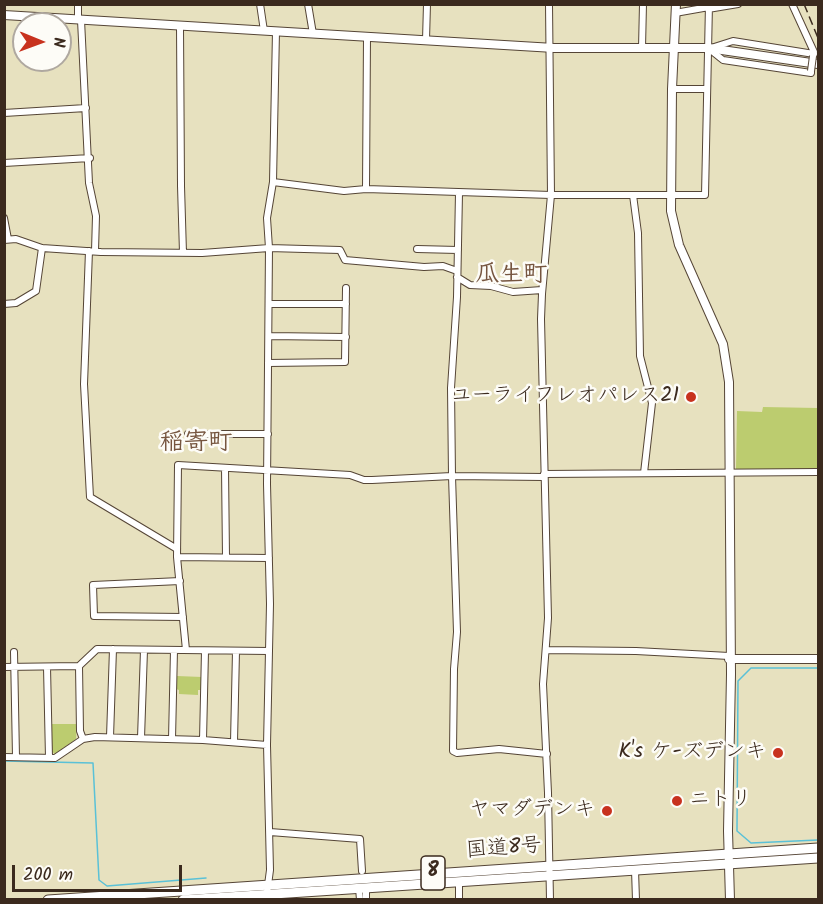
<!DOCTYPE html>
<meta charset="utf-8">
<style>
body{margin:0}
#map{position:relative;width:823px;height:904px;overflow:hidden;background:#e7e1bf;font-family:Kalam,sans-serif}
canvas{display:block}
.frame{position:absolute;inset:0;border:6px solid #3b2a1e;pointer-events:none}
.north{position:absolute;left:12px;top:12px;width:60px;height:60px;box-sizing:border-box;background:#fdfcf7;border:2px solid #afa8a0;border-radius:50%;rotate:91deg;font-size:16px;font-weight:700;line-height:24px;text-align:center;color:#3b2a1e}
.north::after{content:'';display:block;margin:auto;width:21px;height:27px;background:#c8321e;clip-path:polygon(50% 0,100% 100%,50% 72%,0 100%)}
.scale{position:absolute;left:12px;top:865px;width:170px;height:27px;box-sizing:border-box;border:3px solid #3b2a1e;border-top:0;padding-left:8px;font-size:18px;line-height:21px;white-space:nowrap;color:#3b2a1e;-webkit-text-stroke:4px #fdfcf7;paint-order:stroke}
</style>
<div id="map">
<canvas width="823" height="904"></canvas>
<div class="frame"></div>
<div class="north">N</div>
<div class="scale">200 m</div>
</div>
<script>
const context = document.querySelector('canvas').getContext('2d');
context.lineJoin = 'round';
function fillPath(path, color) {
  context.fillStyle = color;
  context.fill(path, 'evenodd');
}
function stroke(path, color, width, dash) {
  context.strokeStyle = color;
  context.lineWidth = width;
  context.lineCap = dash ? 'butt' : 'round';
  context.setLineDash(dash || []);
  context.stroke(path);
}
function write(font, color, halo, rows, align = 'center') {
  context.font = font + ' Kalam,"Klee One",sans-serif';
  context.lineWidth = 5;
  context.setLineDash([]);
  context.textBaseline = 'middle';
  context.strokeStyle = halo;
  context.fillStyle = color;
  for (const [text, x, y, turn = 0] of rows) {
    context.save();
    context.translate(x, y);
    context.rotate((+turn || 0) * Math.PI / 180);
    context.textAlign = isNaN(turn) ? turn : align;
    if (halo) context.strokeText(text, 0, 0);
    context.fillText(text, 0, 0);
    context.restore();
  }
}
fillPath(new Path2D(`
 M 763,407 L 818,408 L 818,470 L 736,469 L 737,411 L 762,412 Z
 M 177,676 L 202,677 L 201,690 L 198,690 L 198,695 L 179,694 L 179,690 L 176,689 Z
 M 51,724 L 77,724 L 76,739 L 55,754 L 51,751 Z`), '#bccc6f');
stroke(new Path2D(`
 M 818,668 L 751,668 L 738,681 L 737,828 L 737,831 L 751,843 L 818,840
 M 4,761 L 93,763 L 99,880 L 107,886 L 206,878`), '#5ac1d7', 1.5);
stroke(new Path2D(`
 M 362,871 L 363,896`), '#c5bc9f', 6, [6, 3]);
const minor = new Path2D(`
 M 260,4 L 264,31
 M 308,4 L 313,34
 M 549,4 L 551,195 L 542,294 L 541,319 L 548,618 L 543,684 L 548,793 L 550,900
 M 792,4 L 814,52 L 813,56
 M 708,9 L 738,4
 M 675,13 L 709,7
 M 78,20 L 78,4
 M 81,20 L 89,183 L 96,216 L 95,251
 M 180,26 L 181,186 L 183,253
 M 426,40 L 427,4
 M 642,48 L 643,4
 M 708,48 L 723,60 L 811,73 L 811,71
 M 711,48 L 733,41 L 814,54
 M 672,89 L 707,89
 M 4,113 L 86,108
 M 4,163 L 90,158
 M 273,182 L 344,191 L 366,189 L 551,195 L 705,195 L 709,4
 M 366,189 L 367,37
 M 459,193 L 457,297 L 451,388 L 452,476 L 457,632 L 454,669 L 453,751 L 457,753 L 499,749 L 547,754
 M 633,195 L 638,233 L 640,356 L 652,403 L 644,473
 M 4,218 L 8,239
 M 4,240 L 16,239 L 42,248 L 101,252 L 202,253 L 269,248 L 340,250 L 345,260 L 424,267 L 443,266 L 457,271
 M 417,249 L 458,250
 M 89,251 L 84,384 L 90,497 L 177,549
 M 457,277 L 470,285 L 491,286 L 513,292 L 542,290
 M 4,304 L 16,303 L 36,291 L 42,248
 M 269,304 L 346,304
 M 269,336 L 346,337
 M 268,363 L 345,362 L 346,288
 M 188,434 L 268,434
 M 225,468 L 226,557
 M 544,474 L 818,472
 M 177,557 L 269,558
 M 180,581 L 93,585 L 94,616 L 183,617
 M 186,650 L 177,557 L 178,465 L 350,475 L 364,480 L 372,480 L 452,476 L 544,477
 M 547,650 L 636,651 L 729,656
 M 14,652 L 16,757
 M 4,667 L 79,666
 M 47,667 L 49,758
 M 110,737 L 113,649
 M 141,738 L 144,650
 M 83,739 L 80,731 L 79,666 L 97,649 L 269,651
 M 172,739 L 174,650
 M 203,740 L 205,651
 M 234,742 L 236,651
 M 4,757 L 55,758 L 83,739 L 95,737 L 203,740 L 267,745
 M 270,832 L 360,839 L 362,871
 M 635,870 L 636,900
 M 459,881 L 459,900
 M 359,888 L 360,900
 M 366,888 L 366,900
 M 266,900 L 270,870 L 267,745 L 270,604 L 267,484 L 269,248 L 267,218 L 273,182 L 276,31`);
const tertiary = new Path2D(`
 M 676,4 L 672,89 L 671,211 L 679,245 L 723,344 L 729,382 L 731,674 L 728,831 L 730,900
 M 4,15 L 554,48 L 708,48 L 818,64
 M 729,659 L 818,659`);
const trunk = new Path2D(`
 M 48,900 L 818,848
 M 183,900 L 818,858`);
stroke(minor, '#554536', 8);
stroke(tertiary, '#554536', 10);
stroke(trunk, '#554536', 11);
stroke(minor, '#fff', 6);
stroke(tertiary, '#fff', 8);
stroke(trunk, '#fff', 9);
stroke(new Path2D(`
 M 804,4 L 818,38`), '#3b2a1e', 1.5, [9, 4.5]);
const minorBridge = new Path2D(`
 M 811,71 L 813,56`);
stroke(minorBridge, '#554536', 8, []);
stroke(minorBridge, '#fff', 6);
for (const [x, y, r, color] of [
 [691,397,6,"#c8321e"],
 [778,753,6,"#c8321e"],
 [677,801,6,"#c8321e"],
 [607,811,6,"#c8321e"]
]) {
  const dot = new Path2D();
  dot.arc(x, y, r, 0, 2 * Math.PI);
  context.fillStyle = color;
  context.fill(dot);
  stroke(dot, '#fdfcf7', 2);
}
for (const [x, y, w] of [
 [433,873,24]
]) {
  const box = new Path2D();
  box.roundRect(x - w / 2, y - 17, w, 34, 4.5);
  context.fillStyle = '#fdfcf7';
  context.fill(box);
  stroke(box, '#3b2a1e', 1.5);
}
write('bold 20px', '#3b2a1e', null, [
 ["8",433,873]
]);
write('21px', '#3b2a1e', '#fdfcf7', [
 ["ユーライフレオパレス21",679,397],
 ["K's ケ-ズデンキ",766,753],
 ["ニトリ",689,801,"left"],
 ["ヤマダデンキ",595,811]
], 'right');
write('21px', '#3b2a1e', '#fdfcf7', [
 ["国道8号",504,850,-4]
]);
write('bold 24px', '#76553f', '#fdfcf7', [
 ["瓜生町",511,277],
 ["稲寄町",196,445]
]);
</script>
